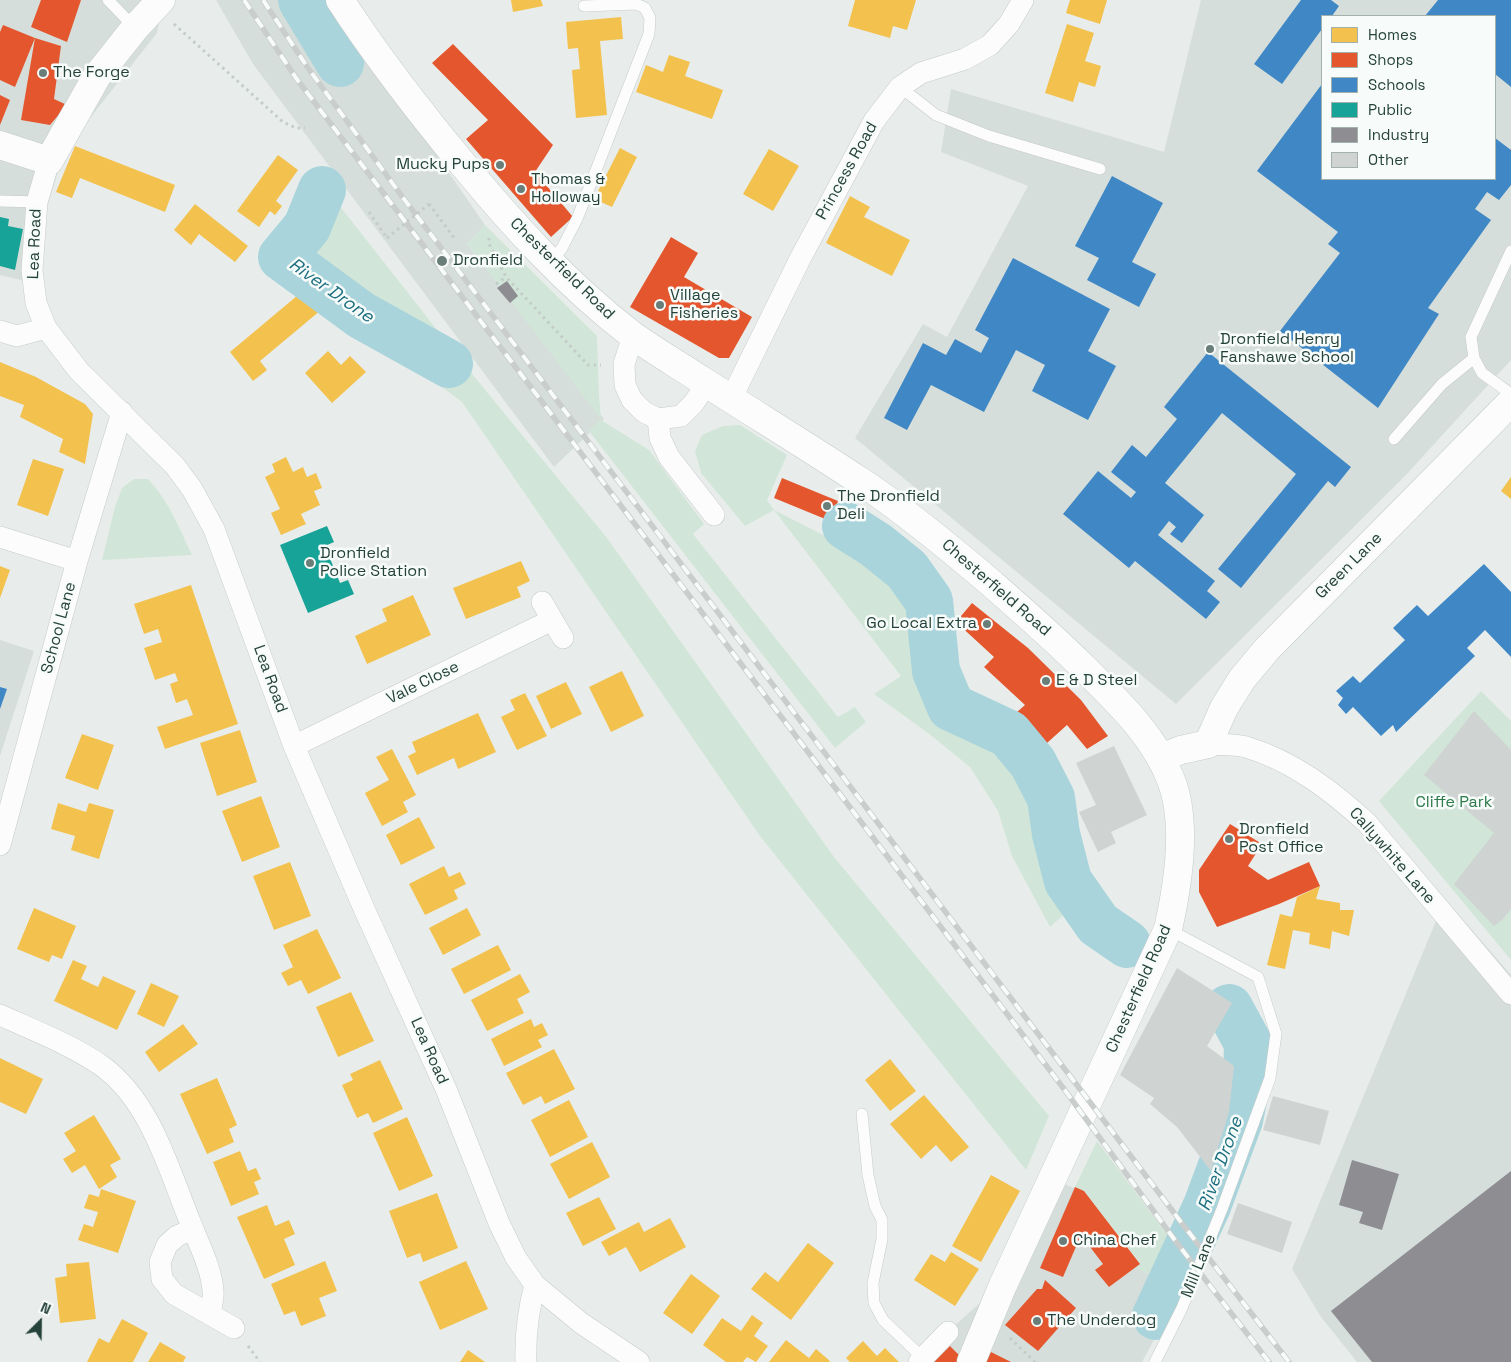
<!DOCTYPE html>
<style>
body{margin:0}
#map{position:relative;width:1511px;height:1362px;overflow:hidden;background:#e8edeb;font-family:"Space Grotesk",sans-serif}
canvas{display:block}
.legend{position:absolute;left:1321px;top:15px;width:175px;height:165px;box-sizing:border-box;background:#f7fbf9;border:1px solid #a3b1ad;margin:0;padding:6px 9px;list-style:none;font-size:15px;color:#24423a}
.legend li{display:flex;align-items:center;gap:10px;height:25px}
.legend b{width:25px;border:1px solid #a3b1ad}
.north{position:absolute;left:15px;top:1297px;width:50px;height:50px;-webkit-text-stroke:4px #f7fbf9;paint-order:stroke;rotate:23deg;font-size:14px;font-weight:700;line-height:20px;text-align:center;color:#24423a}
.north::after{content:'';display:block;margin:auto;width:18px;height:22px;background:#24423a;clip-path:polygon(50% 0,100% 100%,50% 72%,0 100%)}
</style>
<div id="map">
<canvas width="1511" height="1362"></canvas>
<ul class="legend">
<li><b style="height:14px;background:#f2c14e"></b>Homes</li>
<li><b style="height:14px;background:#e4572e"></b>Shops</li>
<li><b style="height:14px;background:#3f88c5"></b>Schools</li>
<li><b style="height:14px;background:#17a398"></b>Public</li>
<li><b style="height:14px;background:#8d8d92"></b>Industry</li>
<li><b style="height:14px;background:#cfd4d2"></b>Other</li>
</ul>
<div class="north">N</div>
</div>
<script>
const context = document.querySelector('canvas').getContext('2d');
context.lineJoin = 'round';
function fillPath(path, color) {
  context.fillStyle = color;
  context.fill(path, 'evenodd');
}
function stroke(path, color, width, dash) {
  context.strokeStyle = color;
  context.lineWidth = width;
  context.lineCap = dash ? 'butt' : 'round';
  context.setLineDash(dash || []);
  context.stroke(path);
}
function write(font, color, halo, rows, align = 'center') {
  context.font = font + ' "Space Grotesk",sans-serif';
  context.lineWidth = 5;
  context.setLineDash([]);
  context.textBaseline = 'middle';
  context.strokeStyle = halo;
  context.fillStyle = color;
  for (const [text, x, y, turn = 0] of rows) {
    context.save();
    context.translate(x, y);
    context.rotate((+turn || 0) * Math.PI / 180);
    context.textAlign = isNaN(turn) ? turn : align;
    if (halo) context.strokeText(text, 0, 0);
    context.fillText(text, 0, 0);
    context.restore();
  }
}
fillPath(new Path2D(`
 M 0,0 L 163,0 L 157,33 L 64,151 L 25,281 L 0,275 Z
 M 216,0 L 330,0 L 485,225 L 467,244 L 604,419 L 554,467 L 253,64 Z
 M 1201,0 L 1511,0 L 1511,360 L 1405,476 L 1176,704 L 855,438 L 923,324 L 947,337 L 1028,186 L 941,152 L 951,89 L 1164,152 ZM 1322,16 L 1495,16 L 1495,179 L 1322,179 Z
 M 0,640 L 34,651 L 0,756 Z
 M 1445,899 L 1511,975 L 1511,1362 L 1357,1362 L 1321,1317 L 1292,1269 Z
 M 1042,1177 L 1084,1191 L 1140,1264 L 1136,1267 L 1180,1292 L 1142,1362 L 914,1362 L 981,1302 Z`), '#d6dedb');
fillPath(new Path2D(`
 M 317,177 L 463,363 L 607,538 L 834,857 L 1049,1116 L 1026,1170 L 760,836 L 462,402 L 267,257 Z
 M 485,225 L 597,336 L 599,395 L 601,420 L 649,450 L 704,524 L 693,534 L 838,717 L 855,707 L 866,722 L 835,748 L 589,431 L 601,419 L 467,244 Z
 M 740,425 L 787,455 L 767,500 L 774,510 L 835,541 L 846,526 L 876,545 L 907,570 L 929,601 L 936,671 L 951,707 L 1009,734 L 1033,762 L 1051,798 L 1056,834 L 1095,887 L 1050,927 L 1012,856 L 998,811 L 970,767 L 928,733 L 874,694 L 901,676 L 774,510 L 745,526 L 701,473 L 695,451 L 702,435 L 723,426 Z
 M 134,479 L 148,479 C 169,501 179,528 192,555 L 102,560 L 115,507 L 122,488 Z
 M 1481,691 L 1511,721 L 1511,960 L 1379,801 Z
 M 1097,1141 L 1190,1265 L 1180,1292 L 1135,1267 L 1140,1263 L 1084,1191 L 1075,1187 Z`), '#d1e6d8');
fillPath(new Path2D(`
 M 511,0 L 541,0 L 543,6 L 513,12 Z
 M 855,0 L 916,0 L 907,30 L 893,26 L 890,38 L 848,26 Z
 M 1070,0 L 1107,0 L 1100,24 L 1066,13 Z
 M 621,17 L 623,39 L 600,41 L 607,115 L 576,118 L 572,70 L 580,69 L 578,48 L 568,49 L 566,22 Z
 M 1067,24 L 1094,33 L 1085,61 L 1101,66 L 1095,87 L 1079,82 L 1073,102 L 1045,93 Z
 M 669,55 L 690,62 L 685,76 L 723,90 L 712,119 L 636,92 L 646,65 L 663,72 Z
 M 75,146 L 175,185 L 165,212 L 80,178 L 72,198 L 56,192 Z
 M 620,148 L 637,157 L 612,207 L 594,199 Z
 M 769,149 L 799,166 L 773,211 L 743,194 Z
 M 278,155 L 298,170 L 276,201 L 282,206 L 275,215 L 270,211 L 259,227 L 237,211 Z
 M 850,196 L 870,207 L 864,217 L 910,240 L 892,276 L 826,243 Z
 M 195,204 L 248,246 L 235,262 L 199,234 L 191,245 L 174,230 Z
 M 304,290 L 321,310 L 260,361 L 267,370 L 253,381 L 230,352 Z
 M 328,351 L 341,365 L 350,356 L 366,372 L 332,403 L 305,373 Z
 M 0,362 L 36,377 L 85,404 L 93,414 L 85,464 L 59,452 L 63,439 L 20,417 L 24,405 L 0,396 Z
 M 286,457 L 293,472 L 303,467 L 307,477 L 316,473 L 322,488 L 314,491 L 320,505 L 301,514 L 306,524 L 281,535 L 271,513 L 280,509 L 265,477 L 275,472 L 272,464 Z
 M 33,459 L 64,469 L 48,516 L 17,505 Z
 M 1511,477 L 1511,499 L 1501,491 Z
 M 521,561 L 530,581 L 517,587 L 521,597 L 466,619 L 453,588 Z
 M 0,566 L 10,570 L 0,598 Z
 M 191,585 L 238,724 L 165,749 L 157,727 L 193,715 L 187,699 L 176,703 L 170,684 L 178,681 L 175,673 L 155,680 L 144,648 L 162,642 L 158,629 L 144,634 L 134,604 Z
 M 413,595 L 431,635 L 367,664 L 355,636 L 387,621 L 382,609 Z
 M 622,671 L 644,716 L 611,732 L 589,687 Z
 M 566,682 L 582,714 L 551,729 L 536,696 Z
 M 525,693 L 547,736 L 517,750 L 501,717 L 515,710 L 510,700 Z
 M 478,713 L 496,752 L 458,769 L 454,758 L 417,775 L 408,756 L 416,752 L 412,742 Z
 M 240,730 L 257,782 L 217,796 L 200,743 Z
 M 82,734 L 114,745 L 98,790 L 65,778 Z
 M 392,749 L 416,795 L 403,802 L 408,812 L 382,826 L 365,793 L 389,780 L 376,757 Z
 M 261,796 L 280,847 L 242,862 L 222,811 Z
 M 58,803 L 86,812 L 89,803 L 114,810 L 99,859 L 71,850 L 75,836 L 51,829 Z
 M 419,817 L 435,848 L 401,865 L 386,835 Z
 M 290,862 L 311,916 L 274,930 L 253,876 Z
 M 444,866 L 449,877 L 460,872 L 466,884 L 454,890 L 458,899 L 425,915 L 409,884 Z
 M 1320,886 L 1316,899 L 1340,903 L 1340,910 L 1354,910 L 1349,936 L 1332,931 L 1330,949 L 1309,944 L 1310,933 L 1293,930 L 1285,969 L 1267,965 L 1280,914 L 1292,917 L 1297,897 Z
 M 34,908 L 76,926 L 62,959 L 52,955 L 49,962 L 17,949 Z
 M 467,908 L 481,935 L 443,955 L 429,928 Z
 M 317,929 L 341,978 L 308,994 L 301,980 L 288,986 L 281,973 L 293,967 L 283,945 Z
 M 498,945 L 511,970 L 464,994 L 451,969 Z
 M 73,960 L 87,966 L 81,979 L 98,987 L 103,976 L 136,991 L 117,1030 L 54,1001 Z
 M 520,974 L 530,992 L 517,999 L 524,1013 L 487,1031 L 471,1000 Z
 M 151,983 L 179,996 L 164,1027 L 137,1014 Z
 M 351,992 L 374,1041 L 338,1057 L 316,1007 Z
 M 531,1019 L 534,1027 L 542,1023 L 548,1035 L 538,1040 L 542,1047 L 504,1066 L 491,1039 Z
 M 183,1024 L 198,1044 L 159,1072 L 145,1052 Z
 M 554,1049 L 575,1089 L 545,1104 L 541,1096 L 523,1105 L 506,1073 Z
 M 0,1058 L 43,1079 L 26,1114 L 0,1102 Z
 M 890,1059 L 916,1091 L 890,1111 L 865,1080 Z
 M 380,1060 L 403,1109 L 373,1123 L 368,1113 L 357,1118 L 342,1085 L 353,1080 L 350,1074 Z
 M 217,1078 L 237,1125 L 229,1129 L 234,1142 L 207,1154 L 180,1094 Z
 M 924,1095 L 969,1147 L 951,1162 L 936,1145 L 921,1159 L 890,1124 Z
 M 569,1100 L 588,1137 L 550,1157 L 531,1120 Z
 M 94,1115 L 121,1159 L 110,1165 L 117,1177 L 99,1189 L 85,1165 L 72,1173 L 63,1159 L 76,1151 L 64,1133 Z
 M 407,1117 L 433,1176 L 399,1191 L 373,1133 Z
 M 592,1142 L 610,1177 L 569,1199 L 550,1164 Z
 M 240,1151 L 248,1171 L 256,1168 L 261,1179 L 254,1182 L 259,1194 L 231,1206 L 213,1162 Z
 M 991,1175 L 1020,1191 L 981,1262 L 952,1246 Z
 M 101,1189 L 136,1201 L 118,1253 L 78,1240 L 84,1224 L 93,1227 L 98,1212 L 84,1208 L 89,1194 L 99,1197 Z
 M 437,1193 L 458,1248 L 423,1262 L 420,1253 L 407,1258 L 389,1211 Z
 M 599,1197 L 616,1229 L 583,1246 L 566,1213 Z
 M 267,1205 L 275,1226 L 289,1220 L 295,1234 L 284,1239 L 295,1265 L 264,1279 L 237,1217 Z
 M 670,1218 L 686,1247 L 640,1272 L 626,1247 L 609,1256 L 601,1242 L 639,1222 L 644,1232 Z
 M 808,1243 L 834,1263 L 791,1320 L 751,1289 L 765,1272 L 778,1282 Z
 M 951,1252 L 979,1269 L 955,1306 L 914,1280 L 931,1254 L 945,1262 Z
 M 325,1261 L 337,1291 L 319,1298 L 326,1316 L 301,1326 L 295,1311 L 284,1315 L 271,1284 Z
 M 466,1261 L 488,1309 L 440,1330 L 419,1282 Z
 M 89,1262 L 96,1319 L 60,1323 L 55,1278 L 67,1276 L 66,1264 Z
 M 691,1274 L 720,1296 L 692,1334 L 663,1313 Z
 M 752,1315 L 763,1323 L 754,1336 L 768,1346 L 756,1362 L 747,1357 L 743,1362 L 726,1362 L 703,1345 L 722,1318 L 741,1331 Z
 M 122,1319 L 148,1333 L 133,1362 L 87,1362 L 99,1338 L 109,1343 Z
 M 786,1340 L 809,1358 L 816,1349 L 830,1361 L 829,1362 L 769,1362 Z
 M 863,1341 L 877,1356 L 885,1348 L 899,1362 L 850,1362 L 846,1358 Z
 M 160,1342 L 186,1357 L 183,1362 L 148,1362 Z
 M 468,1350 L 485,1362 L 460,1362 Z`), '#f2c14e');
fillPath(new Path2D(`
 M 41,0 L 81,0 L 67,42 L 31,27 Z
 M 3,25 L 35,38 L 15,87 L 0,80 L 0,32 Z
 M 35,38 L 61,46 L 54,99 L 67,105 L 50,125 L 21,120 Z
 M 453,44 L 553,145 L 535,172 L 573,217 L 551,237 L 466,139 L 488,120 L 432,63 Z
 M 0,95 L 10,100 L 0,125 Z
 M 671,237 L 698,253 L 684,277 L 752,317 L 729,358 L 719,358 L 630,307 Z
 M 782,478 L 838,501 L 830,521 L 774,498 Z
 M 972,603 L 1028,648 L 1081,700 L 1108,736 L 1087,749 L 1067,725 L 1047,743 L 1017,712 L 1025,705 L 984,667 L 994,657 L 956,622 Z
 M 1230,824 L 1262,844 L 1248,866 L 1268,880 L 1309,862 L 1320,886 L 1279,904 L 1217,927 L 1199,892 L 1199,870 Z
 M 1075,1187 L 1084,1191 L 1140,1264 L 1109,1287 L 1095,1270 L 1103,1264 L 1081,1235 L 1063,1277 L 1040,1268 Z
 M 1045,1280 L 1076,1308 L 1038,1351 L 1005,1325 L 1037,1289 L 1042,1289 Z
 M 950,1346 L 961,1357 L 959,1362 L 933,1362 Z
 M 991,1352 L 1011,1362 L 986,1362 Z`), '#e4572e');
fillPath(new Path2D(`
 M 1301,0 L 1331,0 L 1339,6 L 1332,16 L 1322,16 L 1322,29 L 1282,84 L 1254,64 Z
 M 1438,0 L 1511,0 L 1511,87 L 1495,74 L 1495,16 L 1425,16 Z
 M 1322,84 L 1322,179 L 1495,179 L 1495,138 L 1511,150 L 1511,185 L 1499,200 L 1487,192 L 1475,209 L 1491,220 L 1428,308 L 1439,314 L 1378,408 L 1280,331 L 1340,253 L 1328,244 L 1338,232 L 1257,171 Z
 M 1112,176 L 1163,203 L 1132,262 L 1156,274 L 1139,307 L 1087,280 L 1099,258 L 1075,246 Z
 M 1013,258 L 1110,309 L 1088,351 L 1116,366 L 1088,420 L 1032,391 L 1045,365 L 1016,350 L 984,412 L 931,385 L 907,430 L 884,418 L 923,343 L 946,355 L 955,339 L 981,353 L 989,338 L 975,330 Z
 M 1208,352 L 1351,467 L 1335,487 L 1328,481 L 1241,588 L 1218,569 L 1296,474 L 1222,413 L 1165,483 L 1204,515 L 1182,543 L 1170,534 L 1176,527 L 1169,521 L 1158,535 L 1215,581 L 1207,591 L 1220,602 L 1206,619 L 1135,561 L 1129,568 L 1063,514 L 1098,471 L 1131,498 L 1136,492 L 1111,472 L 1132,445 L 1146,457 L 1177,419 L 1164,407 Z
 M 1484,564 L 1511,592 L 1511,657 L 1485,630 L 1467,648 L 1475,656 L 1396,732 L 1393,725 L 1381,736 L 1353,707 L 1346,714 L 1338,705 L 1343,698 L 1336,691 L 1353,676 L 1360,683 L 1405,640 L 1393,628 L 1417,605 L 1428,616 Z
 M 0,687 L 7,689 L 0,709 Z`), '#3f88c5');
fillPath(new Path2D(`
 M 0,217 L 9,219 L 8,226 L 23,229 L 15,270 L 0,266 Z
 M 327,526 L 334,542 L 325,546 L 340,583 L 348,580 L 354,594 L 308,613 L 280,545 Z`), '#17a398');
fillPath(new Path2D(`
 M 507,281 L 518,296 L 510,303 L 497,288 Z
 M 1352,1160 L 1399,1174 L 1382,1230 L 1359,1223 L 1363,1212 L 1339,1205 Z
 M 1511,1171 L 1511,1362 L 1372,1362 L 1331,1311 Z`), '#8d8d92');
stroke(new Path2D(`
 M 302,0 L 340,63
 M 322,190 L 307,227 L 282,257 L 361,315 L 449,364
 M 846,526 L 876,545 L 907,570 L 929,601 L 936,671 L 951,707 L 1009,734 L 1033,763 L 1051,798 L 1056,834 L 1068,881 L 1098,924 L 1127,944
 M 1156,1316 L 1207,1206 L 1239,1120 L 1247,1081 L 1248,1043 L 1229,1008`), '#a9d4db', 48);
fillPath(new Path2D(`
 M 1474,711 L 1511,750 L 1511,909 L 1502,920 L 1494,926 L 1454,884 L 1494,833 L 1424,775 Z
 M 1114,746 L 1147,815 L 1111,832 L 1116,843 L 1098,852 L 1079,812 L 1096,805 L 1076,763 Z
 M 1177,968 L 1232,1003 L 1207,1046 L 1234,1066 L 1229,1112 L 1211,1171 L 1177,1127 L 1150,1104 L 1154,1098 L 1120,1075 Z
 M 1273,1096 L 1329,1111 L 1320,1145 L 1263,1130 Z
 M 1238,1203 L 1292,1222 L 1282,1253 L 1227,1234 Z`), '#cfd4d2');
const lane = new Path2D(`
 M 108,0 L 135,28
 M 900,87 L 936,115 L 989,136 L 1100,169
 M 0,201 L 37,202
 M 1511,251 L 1471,337 L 1474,358 L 1482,373 L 1511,394
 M 551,262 L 562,248 L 577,219 L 649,34 L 650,18 L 645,8 L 636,4 L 584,6
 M 1394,439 L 1442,384 L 1474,358
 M 862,1114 L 868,1175 L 875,1206 L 882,1220 L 882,1239 L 873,1283 L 874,1303 L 883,1320 L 923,1358
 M 1155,1362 L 1182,1308 L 1222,1209 L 1270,1078 L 1276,1034 L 1258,977 L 1168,929`);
const street = new Path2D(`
 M 49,161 L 37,202 L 32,270 L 36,303 L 46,328 L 79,371 L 175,466 L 192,489 L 214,529 L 294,746 L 365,911 L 446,1089 L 499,1223 L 516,1258 L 535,1285 L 581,1323 L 639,1362
 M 0,331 L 17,336 L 46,328
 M 633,336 L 624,364 L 625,385 L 632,400 L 644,412 L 658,419 L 681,416 L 693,404 L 707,384
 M 731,399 L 801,257 L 874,121 L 900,87 L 921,73 L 965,59 L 990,45 L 1009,24 L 1023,0
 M 658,419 L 660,438 L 669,457 L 714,515
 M 0,537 L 77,561
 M 542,602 L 563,638
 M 1208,744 C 1220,745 1235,744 1246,747 C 1293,761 1332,791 1367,823 L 1511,994
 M 294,746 L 552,620
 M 0,845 L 77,561 L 122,412
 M 0,1015 C 33,1030 72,1045 102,1066 C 150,1101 168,1167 189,1219 C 197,1240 212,1269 213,1291 C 214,1298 211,1307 210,1314
 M 193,1229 L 177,1236 L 167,1245 L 160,1262 L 162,1279 L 174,1294 L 234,1328
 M 526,1362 C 525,1335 528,1311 535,1285
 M 919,1362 L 948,1332`);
const secondary = new Path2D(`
 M 340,0 C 377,57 418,110 461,162 C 512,224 567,285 631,334 C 654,351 679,365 703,381 C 756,415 810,448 863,483 C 908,513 950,548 991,583 C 1023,611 1054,638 1083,667 C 1116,700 1154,735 1171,780 C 1188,823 1178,885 1168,929 L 1003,1285 L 971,1362
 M 0,145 L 49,161 L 97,76 L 135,28 L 161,0
 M 1161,758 L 1181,750 L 1208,744 L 1224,708 L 1242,679 L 1267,649 L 1511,402`);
stroke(lane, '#c5cac8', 12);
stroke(street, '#c5cac8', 22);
stroke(secondary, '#c3cbc8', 29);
stroke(new Path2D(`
 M 174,24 L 283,122 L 296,128 L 305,128
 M 429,204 L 455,239
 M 369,212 L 387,238
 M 489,238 L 489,244 L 506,277 L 588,365 L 601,365
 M 496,284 L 506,277
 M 1010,1338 L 1035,1362
 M 248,1346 L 260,1362`), '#c3ccca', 3, [2.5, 4]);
stroke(lane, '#fcfcfc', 11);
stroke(street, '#fcfcfc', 21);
stroke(secondary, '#fcfcfc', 28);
const rail = new Path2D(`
 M 244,0 L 296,78 L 1064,1089 L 1177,1243 L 1269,1362
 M 263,0 L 308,68 L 401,195 L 1184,1226 L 1289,1362`);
stroke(rail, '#c9cdcc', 5.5);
stroke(rail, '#f7fbf9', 4, [11]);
stroke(new Path2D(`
 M 387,238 L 429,204`), '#c3ccca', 3, [2.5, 4]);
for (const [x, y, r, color] of [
 [43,73,5,"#697e78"],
 [500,165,5,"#697e78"],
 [521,189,5,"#697e78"],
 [442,261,6,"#697e78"],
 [660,305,5,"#697e78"],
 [1210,349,5,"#697e78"],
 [827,506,5,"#697e78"],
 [310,563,5,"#697e78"],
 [987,624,5,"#697e78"],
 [1046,681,5,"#697e78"],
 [1229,839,5,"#697e78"],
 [1063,1241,5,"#697e78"],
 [1037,1321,5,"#697e78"]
]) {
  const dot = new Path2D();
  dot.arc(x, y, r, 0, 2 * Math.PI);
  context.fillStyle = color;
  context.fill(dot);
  stroke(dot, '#f7fbf9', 2);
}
write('16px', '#24423a', '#f7fbf9', [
 ["The Forge",53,73],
 ["Mucky Pups",490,165,"right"],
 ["Thomas &",531,180],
 ["Holloway",531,198],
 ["Dronfield",453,261],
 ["Village",670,296],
 ["Fisheries",670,314],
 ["Dronfield Henry",1220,340],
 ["Fanshawe School",1220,358],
 ["The Dronfield",837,497],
 ["Deli",837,515],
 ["Dronfield",320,554],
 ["Police Station",320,572],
 ["Go Local Extra",977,624,"right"],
 ["E & D Steel",1056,681],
 ["Dronfield",1239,830],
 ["Post Office",1239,848],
 ["China Chef",1073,1241],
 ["The Underdog",1047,1321]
], 'left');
write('16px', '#24423a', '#f7fbf9', [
 ["Princess Road",847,171,-61],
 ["Lea Road",35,244,-88],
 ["Chesterfield Road",562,269,44],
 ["Green Lane",1349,566,-45],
 ["Chesterfield Road",996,588,41],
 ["School Lane",59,628,-75],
 ["Lea Road",270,679,70],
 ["Vale Close",423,683,-26],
 ["Callywhite Lane",1392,856,49],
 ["Chesterfield Road",1139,989,-66],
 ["Lea Road",429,1051,66],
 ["Mill Lane",1199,1266,-68]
]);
write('16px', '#2d7a4b', '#f7fbf9', [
 ["Cliffe Park",1454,803]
]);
write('italic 18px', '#1c6f80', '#f7fbf9', [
 ["River Drone",331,291,35],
 ["River Drone",1221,1164,-70]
]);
</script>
